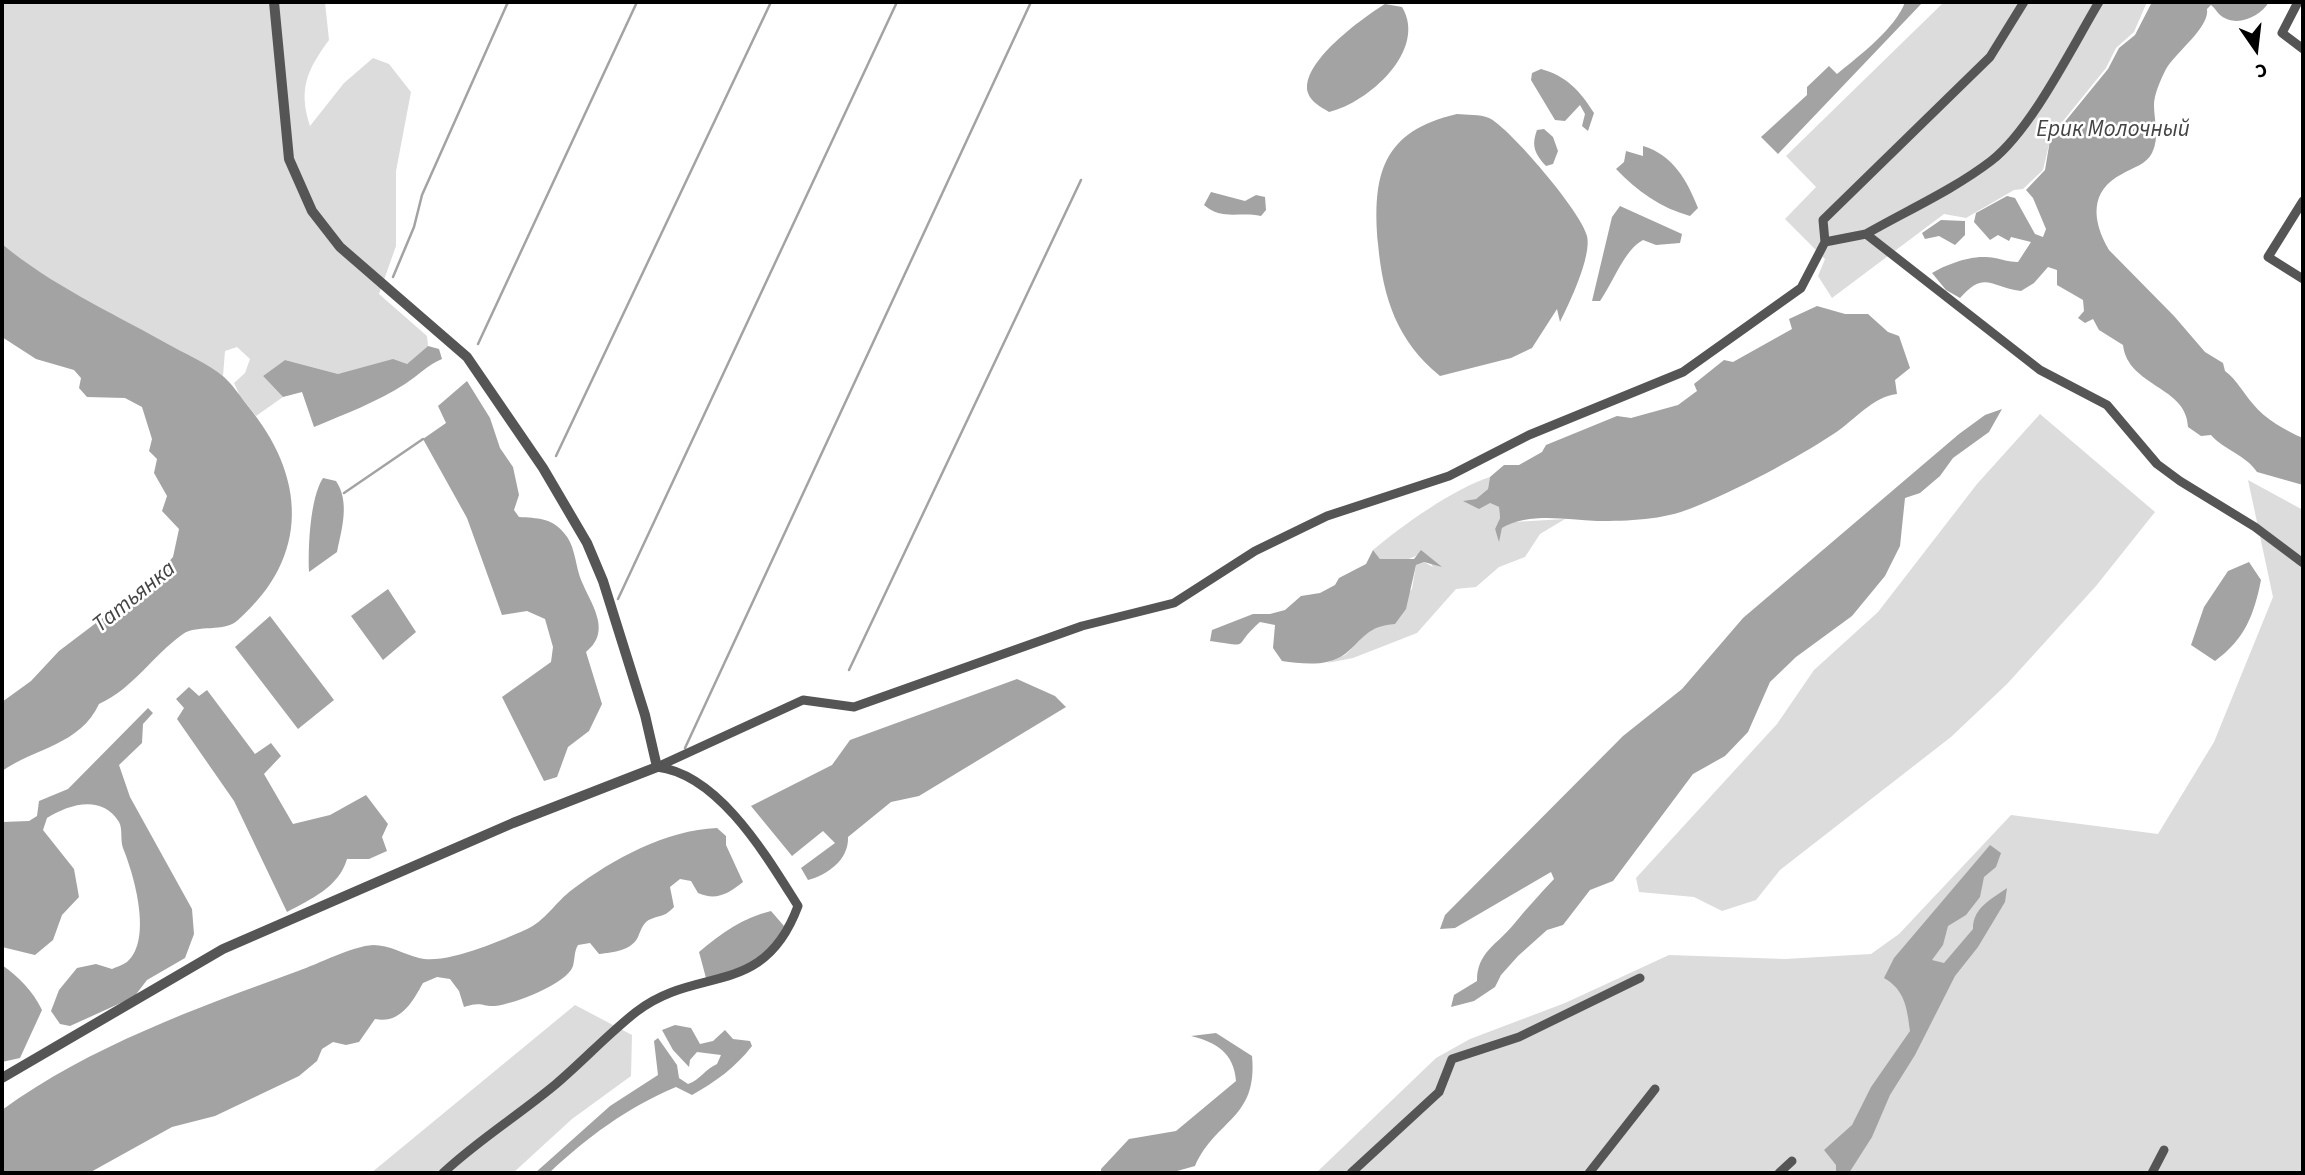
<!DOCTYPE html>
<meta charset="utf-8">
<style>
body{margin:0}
#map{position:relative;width:2305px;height:1175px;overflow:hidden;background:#fff;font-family:"Source Sans 3",sans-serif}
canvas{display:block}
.frame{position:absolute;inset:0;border:4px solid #000;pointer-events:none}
.north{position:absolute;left:2221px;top:14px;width:70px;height:70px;-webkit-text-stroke:5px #fff;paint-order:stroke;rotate:166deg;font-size:19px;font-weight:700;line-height:28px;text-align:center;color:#000}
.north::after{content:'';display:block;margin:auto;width:24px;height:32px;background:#000;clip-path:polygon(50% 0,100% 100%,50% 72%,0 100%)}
</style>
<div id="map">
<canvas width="2305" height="1175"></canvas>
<div class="frame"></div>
<div class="north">С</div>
</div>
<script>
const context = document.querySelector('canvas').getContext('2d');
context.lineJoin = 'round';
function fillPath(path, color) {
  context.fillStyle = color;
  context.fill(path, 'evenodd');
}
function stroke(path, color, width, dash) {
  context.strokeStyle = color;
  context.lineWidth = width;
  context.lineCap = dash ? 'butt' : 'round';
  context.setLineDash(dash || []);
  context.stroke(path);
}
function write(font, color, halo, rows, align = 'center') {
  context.font = font + ' "Source Sans 3",sans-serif';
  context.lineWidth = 5;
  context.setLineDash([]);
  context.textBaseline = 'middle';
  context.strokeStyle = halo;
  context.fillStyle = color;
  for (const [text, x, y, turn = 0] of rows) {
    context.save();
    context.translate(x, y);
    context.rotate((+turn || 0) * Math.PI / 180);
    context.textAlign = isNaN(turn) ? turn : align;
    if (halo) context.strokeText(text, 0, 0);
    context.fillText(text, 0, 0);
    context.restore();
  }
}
fillPath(new Path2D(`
 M 2,2 L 325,2 L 329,40 C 307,70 298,89 310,126 L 344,83 L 373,58 L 389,64 L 411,92 L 396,171 L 396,246 L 379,294 L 427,336 L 428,346 L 407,364 L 338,374 L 285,360 L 263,376 L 283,397 L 256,416 L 240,396 L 234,383 L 245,373 L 250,359 L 237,347 L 225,351 L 223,376 L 34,271 L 2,244 Z
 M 1944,2 L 2147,2 L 2134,32 L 2116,48 L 2106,68 L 2051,136 L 2043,170 L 2023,189 L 2014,190 L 1966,218 L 1944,214 L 1832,298 L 1818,276 L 1825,259 L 1785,219 L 1816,187 L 1786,156 Z
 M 2040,414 L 2155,512 L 2096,586 L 2007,684 L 1951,737 L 1780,870 L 1756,900 L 1722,911 L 1694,897 L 1639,892 L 1636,878 L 1777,724 L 1814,670 L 1878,612 L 1977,484 Z
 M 1490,477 L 1488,489 L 1476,499 L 1465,501 L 1490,503 L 1499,507 L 1500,518 L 1495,529 L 1499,540 L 1502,528 L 1513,522 L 1565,519 L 1540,534 L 1525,557 L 1499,567 L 1476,587 L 1456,589 L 1417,633 L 1353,658 L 1327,663 L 1345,655 L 1412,589 L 1416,565 L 1424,562 L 1433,567 L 1422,551 C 1410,563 1397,560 1380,559 L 1373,550 C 1403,525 1453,489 1490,477 Z
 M 2248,480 L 2303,510 L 2303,1173 L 1316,1173 L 1436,1058 L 1470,1039 L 1565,1003 L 1669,955 L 1785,959 L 1871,954 L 1899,934 L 2011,815 L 2158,834 L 2214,742 L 2273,597 Z
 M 575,1005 L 632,1035 L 631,1076 L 572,1119 L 513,1173 L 371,1173 Z`), '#dcdcdc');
fillPath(new Path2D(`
 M 1905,2 L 1923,2 L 1778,154 L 1761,137 L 1807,95 L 1807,87 L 1829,66 L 1837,74 C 1859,56 1896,28 1905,2 Z
 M 2152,2 L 2269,2 C 2260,17 2235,29 2219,14 C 2216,11 2215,8 2211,5 L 2207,9 C 2210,27 2176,52 2166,69 C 2161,79 2154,94 2154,105 C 2154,121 2160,137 2152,153 C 2147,164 2132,168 2122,174 C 2089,191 2092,221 2109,250 L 2174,316 L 2205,352 L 2223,363 L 2225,371 C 2238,381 2243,393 2253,404 C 2265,419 2286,431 2303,438 L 2303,485 L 2257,472 C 2246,455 2224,450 2211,435 L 2201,436 L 2188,427 C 2187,386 2128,387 2123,345 L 2099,330 L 2093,319 L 2085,323 L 2078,318 L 2084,311 L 2083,300 L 2057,285 L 2057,270 L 2048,267 L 2034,283 L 2021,291 C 1990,287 1985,270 1960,298 L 1946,290 L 1932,273 C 1945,265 1969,256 1985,257 C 1997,257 2006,262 2018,262 L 2031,242 L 2011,237 L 2009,241 L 1998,235 L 1990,240 L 1974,222 L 1976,213 L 2007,196 L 2015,198 L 2035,234 L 2043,237 L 2046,229 L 2033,198 L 2026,190 L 2045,170 L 2050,140 L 2108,69 L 2119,48 L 2135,35 Z
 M 1385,4 L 1402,7 C 1428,50 1368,103 1329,112 C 1321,107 1311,102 1308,93 C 1299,63 1364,17 1385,4 Z
 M 1541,69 C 1567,76 1580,91 1594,113 L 1588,131 L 1582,126 L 1585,114 L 1580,105 L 1565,121 L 1555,120 L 1531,80 L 1532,73 Z
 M 1457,114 C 1466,115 1480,114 1489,118 C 1509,127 1583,214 1587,236 C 1592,256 1569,304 1560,322 L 1557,309 L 1532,348 L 1511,358 L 1440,376 C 1397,341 1383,298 1378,244 C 1372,175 1382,131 1457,114 Z
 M 1544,129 L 1553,137 L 1558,151 L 1553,164 L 1546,166 C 1535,154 1531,146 1537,130 Z
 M 1643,146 C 1673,155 1687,180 1698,208 L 1690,216 C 1661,208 1637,191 1616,169 L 1624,162 L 1626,151 L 1643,156 Z
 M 1211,192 L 1245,201 L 1256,195 L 1265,197 L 1266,210 L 1261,216 C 1240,211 1222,221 1204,205 Z
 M 1620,206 L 1682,234 L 1680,243 L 1656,245 L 1643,240 C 1624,250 1613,283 1600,301 L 1592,301 L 1612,217 Z
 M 1941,220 L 1965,221 L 1965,235 L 1955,245 L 1939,236 L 1925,239 L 1922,233 Z
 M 2,244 C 51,285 109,311 164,342 C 183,353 208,363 224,377 C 233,385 240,396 247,405 C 306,476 311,556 238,620 C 224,633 198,624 183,634 C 152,656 134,688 99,704 C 80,745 35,748 2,771 L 2,702 L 31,681 L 59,651 L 150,582 L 173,557 L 179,529 L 162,511 L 167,496 L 154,473 L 157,459 L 149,451 L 152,439 L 142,407 L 125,398 L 87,397 L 79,388 L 81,378 L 74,370 L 36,359 L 2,337 Z
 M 1817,306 L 1845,314 L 1868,314 L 1888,332 L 1899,336 L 1910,368 L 1895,380 L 1897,394 C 1872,397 1855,420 1835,433 C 1794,460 1737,490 1692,508 C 1663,520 1628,521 1597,521 C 1567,520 1530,512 1502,528 L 1499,542 L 1495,529 L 1500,518 L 1499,507 L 1490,503 L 1479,509 L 1463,501 L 1476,499 L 1488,489 L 1490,477 L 1504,465 L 1519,465 L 1542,452 L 1546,445 L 1617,416 L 1631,418 L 1678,405 L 1697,391 L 1694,384 L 1724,360 L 1733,362 L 1792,329 L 1789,319 Z
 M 428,346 L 439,349 L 442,359 C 427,365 419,375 405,384 C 377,402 345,414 314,427 L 302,392 L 283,397 L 263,376 L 285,360 L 338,374 L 393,359 L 407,364 Z
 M 467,381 L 490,418 L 500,448 L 513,467 L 519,495 L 514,510 L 519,517 C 537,518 552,518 564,533 C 574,544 575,560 579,574 C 587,600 615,629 586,652 L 602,704 L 589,731 L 568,747 L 557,777 L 544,781 L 502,697 L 551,662 L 553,647 L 545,619 L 527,611 L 502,615 L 467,518 L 423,439 L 446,423 L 438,406 Z
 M 2002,409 L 1989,432 L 1953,458 L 1940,476 L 1920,493 L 1905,498 L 1900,546 L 1885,576 L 1852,616 L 1796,657 L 1770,682 L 1748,732 L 1725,756 L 1693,774 L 1613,881 L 1590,890 L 1563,925 L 1547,930 L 1518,956 L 1501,975 L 1495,987 L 1474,1001 L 1451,1007 L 1454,995 L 1477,981 C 1477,952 1497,945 1514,924 C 1527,908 1540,894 1554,879 L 1551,872 L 1455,928 L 1440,929 L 1445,915 L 1623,736 L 1682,689 L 1743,618 L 1959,434 L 1985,415 Z
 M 323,478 L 336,481 C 350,502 342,528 337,552 L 309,572 C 308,547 310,498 323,478 Z
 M 1373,550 L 1380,559 L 1414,559 L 1421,550 L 1442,567 L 1424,562 L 1416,565 L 1406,609 L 1395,624 C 1367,626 1365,638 1345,654 C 1328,667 1302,664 1282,661 L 1273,648 L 1275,625 L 1260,622 C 1230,648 1254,647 1210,641 L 1212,630 L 1253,614 L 1270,614 L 1285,610 L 1301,596 L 1320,593 L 1335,585 L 1339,578 L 1366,564 Z
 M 2249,562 L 2261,580 C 2254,615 2245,639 2215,661 L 2191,645 L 2204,607 L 2228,571 Z
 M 388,589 L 416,632 L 383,660 L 351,616 Z
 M 270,616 L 334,700 L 298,729 L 235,647 Z
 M 1017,679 L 1055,696 L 1066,707 L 919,796 L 891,802 L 848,837 C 849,860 827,875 808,880 L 801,868 L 835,843 L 823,831 L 792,856 L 751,806 L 832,765 L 850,740 Z
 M 189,687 L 199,696 L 207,690 L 255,754 L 271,743 L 281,756 L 264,774 L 293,824 L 330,815 L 366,795 L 388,824 L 382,837 L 387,851 L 369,859 L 347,859 C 339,887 311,899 287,912 L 234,801 L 177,719 L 184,708 L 176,699 Z
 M 148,708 L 153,713 L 143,724 L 142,743 L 119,765 L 130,797 L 192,909 L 194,934 L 185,958 L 147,980 L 134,997 L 70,1026 L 60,1024 L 51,1011 L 59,990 L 77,968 L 96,964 L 112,969 C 116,967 123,965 127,962 C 153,940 134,875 123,848 C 120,840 123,829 119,822 C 102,794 69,804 47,818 L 43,830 L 74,869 L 79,897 L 62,915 L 53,940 L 35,955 L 2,947 L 2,822 L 29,821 L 37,816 L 39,801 L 68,789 Z
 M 717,828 L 726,836 L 726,845 L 743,882 C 728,894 716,901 698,893 L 691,881 L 680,879 L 670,887 L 674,907 C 663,918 663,914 651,919 C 643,922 641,930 638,937 C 631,951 614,952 599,954 L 590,943 L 578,945 C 574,952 575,958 573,966 C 567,984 514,1004 495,1006 C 482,1007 483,1001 464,1007 L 459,991 L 450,979 L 437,977 L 423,983 C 412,1003 400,1024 375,1019 L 359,1042 L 346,1045 L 333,1042 L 322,1049 L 317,1061 L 299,1076 L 215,1116 L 172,1127 L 89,1173 L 2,1173 L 2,1110 C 90,1046 197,1008 298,971 C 318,964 353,946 373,945 C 390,945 403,954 419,958 C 445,965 500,941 525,930 C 546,921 555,902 573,889 C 613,859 666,830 717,828 Z
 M 1990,845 L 2001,853 L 1996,867 L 1984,877 L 1980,897 L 1966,915 L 1948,926 L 1943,945 L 1932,960 L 1944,963 L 1973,929 C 1973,907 1992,899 2007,888 L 2005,902 L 1978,947 L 1955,976 L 1915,1055 L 1890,1095 L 1872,1137 L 1849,1173 L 1836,1173 L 1836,1165 L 1824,1150 L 1852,1125 L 1871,1087 L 1910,1031 C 1907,1008 1905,990 1884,978 L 1894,958 Z
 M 771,911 L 784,926 C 765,963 743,968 706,978 L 699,952 C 722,933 742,918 771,911 Z
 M 2,965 C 20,978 32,990 42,1010 L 20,1058 L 2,1062 Z
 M 675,1025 L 691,1028 L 700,1044 L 713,1041 L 725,1030 L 733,1039 L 750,1041 L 752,1046 C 735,1068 715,1082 692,1095 L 676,1087 C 626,1108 588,1137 549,1173 L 535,1173 L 610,1106 L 658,1075 L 654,1041 L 658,1038 L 677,1065 L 679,1078 L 688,1084 C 700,1080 705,1069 717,1064 L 721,1055 L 697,1052 L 690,1060 L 689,1067 L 673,1050 L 662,1030 Z
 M 1216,1033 L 1252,1056 C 1258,1119 1216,1119 1195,1166 L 1170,1173 L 1101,1173 L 1101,1169 L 1129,1139 L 1176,1131 L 1236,1081 C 1234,1053 1216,1042 1191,1036 Z`), '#a3a3a3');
stroke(new Path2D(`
 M 393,277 L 414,227 L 422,195 L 508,2
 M 478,344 L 637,2
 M 556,456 L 771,2
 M 344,493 L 423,439
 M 618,599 L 897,2
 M 849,670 L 1081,180
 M 685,748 L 1031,2`), '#a3a3a3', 2.5);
stroke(new Path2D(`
 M 2298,2 L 2282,33 L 2303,49
 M 2303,201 L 2268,257 L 2303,279
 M 1866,234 C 1908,210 1953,190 1991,161 C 2032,129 2072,47 2099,2
 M 1825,242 L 1866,234 L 2040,370 L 2107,405 L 2157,464 L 2180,481 L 2255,527 L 2303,563
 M 657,767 L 803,700 L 854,707 L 1082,626 L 1174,603 L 1255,551 L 1327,516 L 1449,476 L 1529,435 L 1683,372 L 1801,288 L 1825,242 L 1823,220 L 1990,57 L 2024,2
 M 443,1173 C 478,1140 519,1115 556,1084 C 583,1061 608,1034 636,1012 C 698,964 763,1000 798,906 C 767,857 719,774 657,767
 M 1351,1173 L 1439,1092 L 1452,1059 L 1519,1037 L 1640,978
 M 1589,1173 L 1655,1089
 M 1779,1173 L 1792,1161
 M 2152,1173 L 2164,1150`), '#555', 9);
stroke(new Path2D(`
 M 2,1078 L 223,949 L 513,823 L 657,767 L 645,715 L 603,581 L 587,543 L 543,468 L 467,357 L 340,247 L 312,211 L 289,159 L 274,2`), '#555', 10);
write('italic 23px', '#444', '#fff', [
 ["Ерик Молочный",2113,131],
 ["Татьянка",135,598,-39]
]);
</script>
